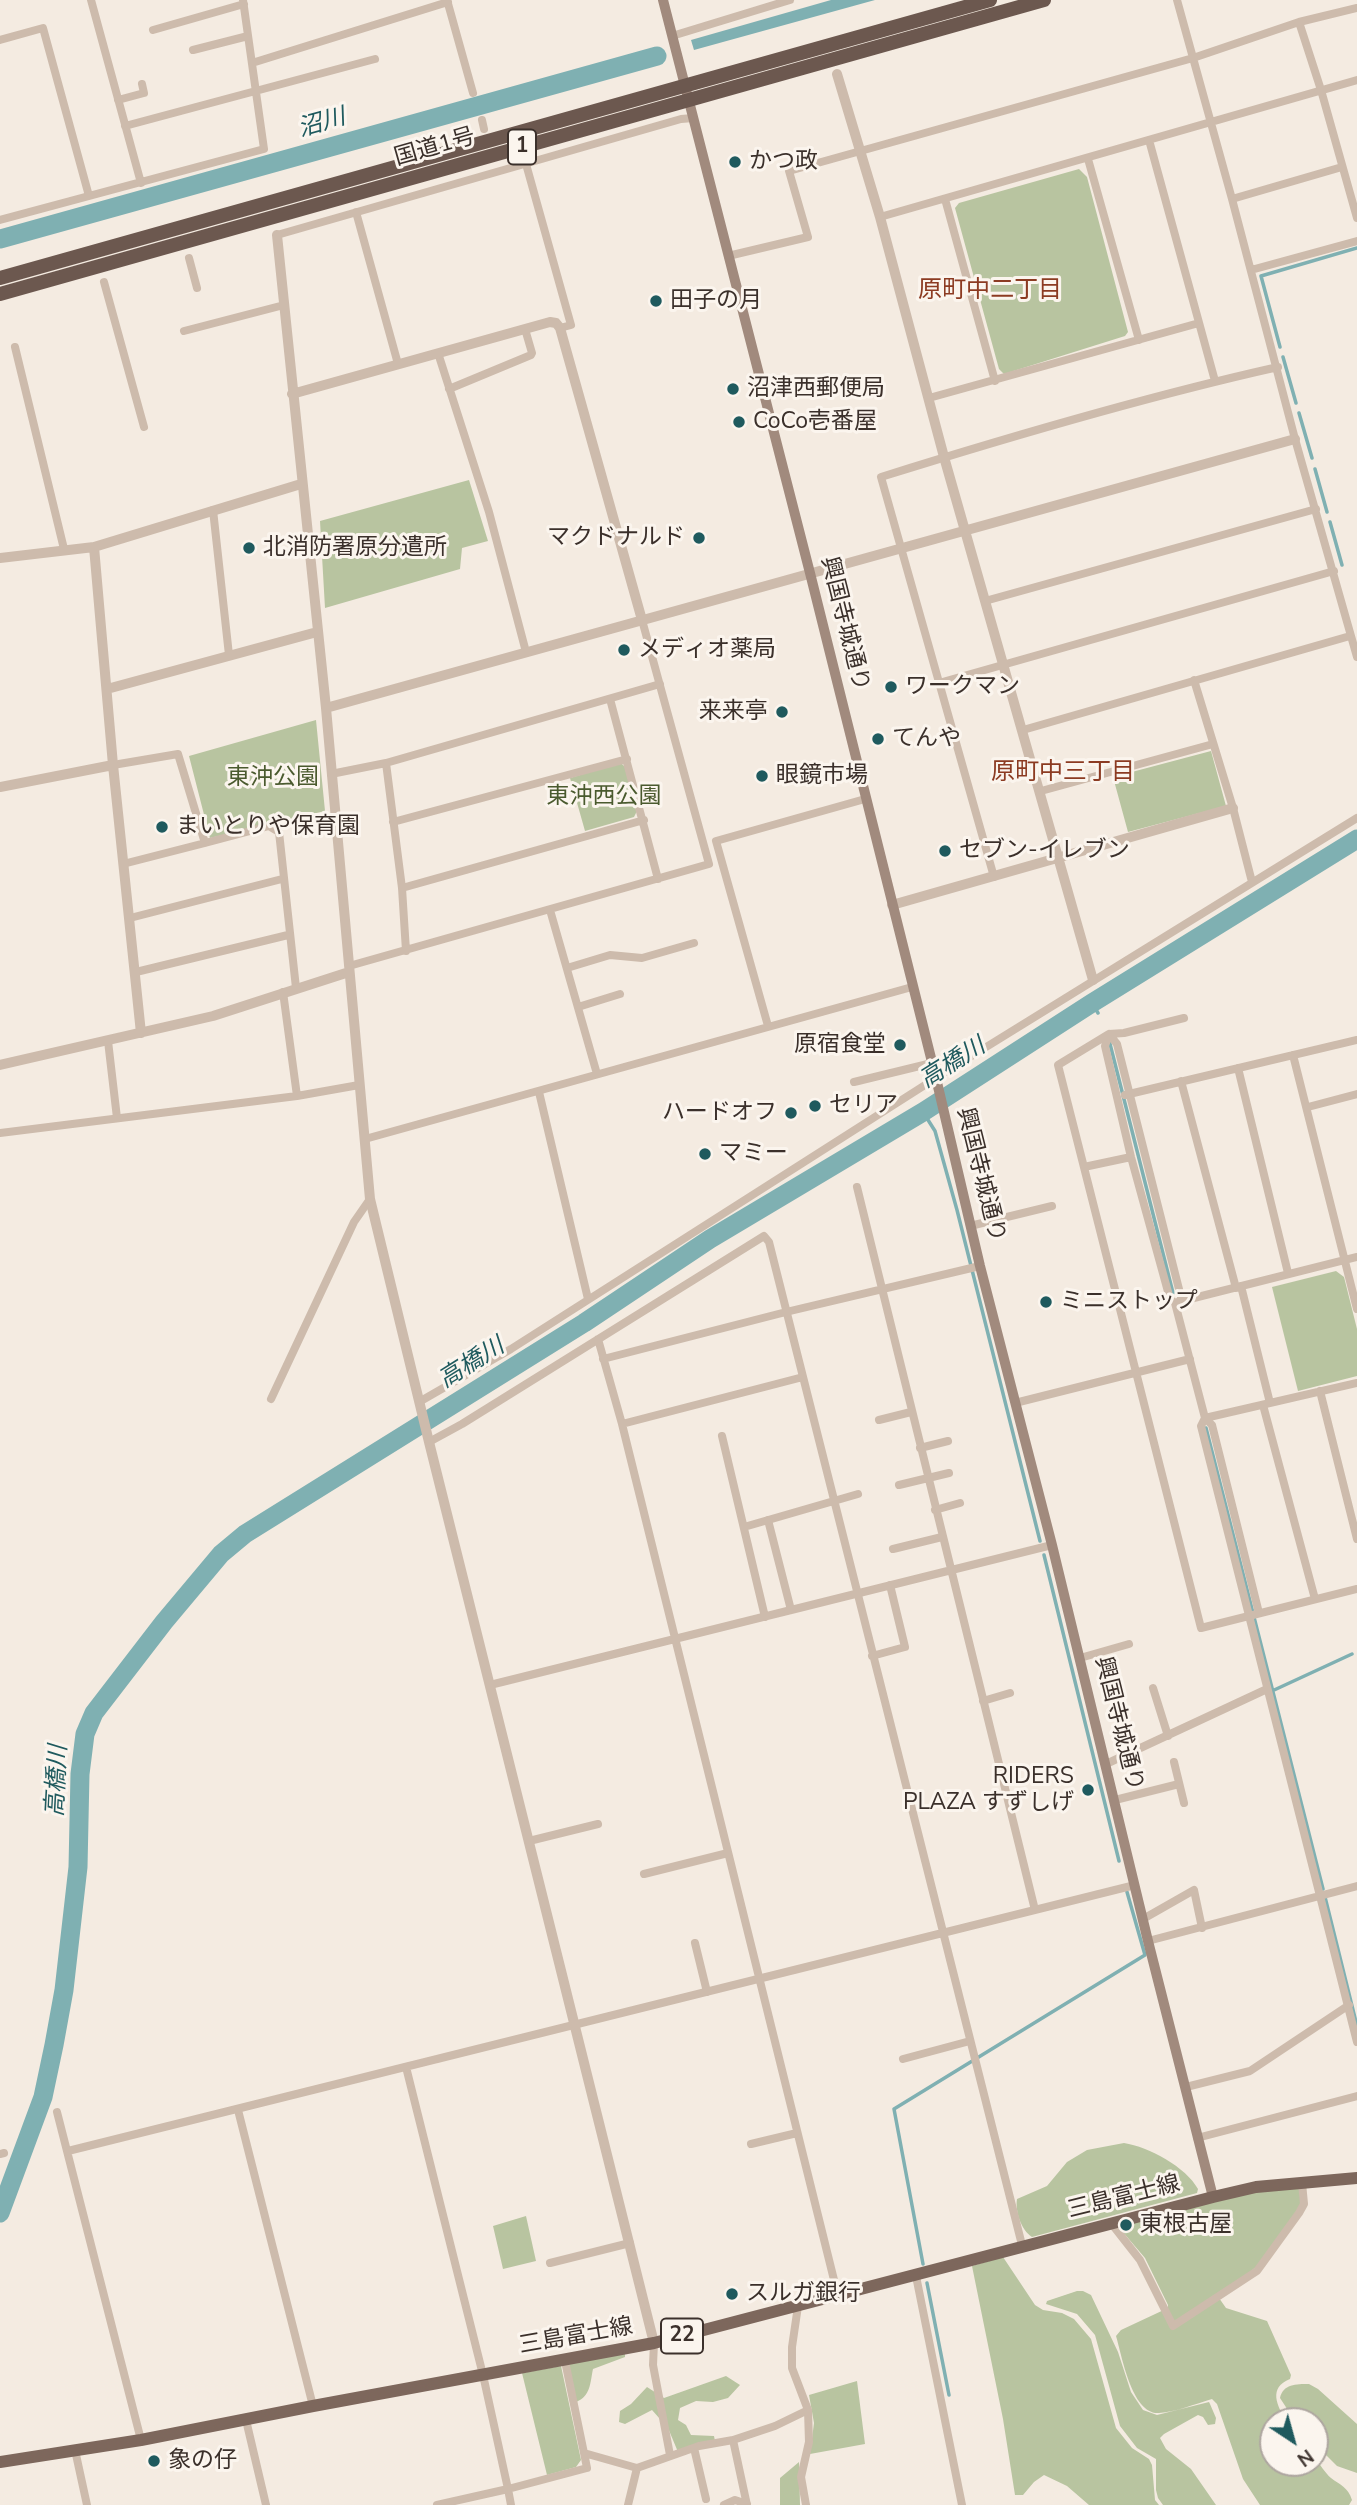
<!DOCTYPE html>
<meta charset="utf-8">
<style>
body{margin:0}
#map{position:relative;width:1357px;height:2505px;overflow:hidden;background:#f4ebe1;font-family:"Nunito Sans",sans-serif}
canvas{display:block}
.north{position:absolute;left:1259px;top:2407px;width:70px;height:70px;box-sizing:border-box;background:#fbf5ee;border:2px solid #aea6a0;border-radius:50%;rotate:144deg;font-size:19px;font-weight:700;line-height:28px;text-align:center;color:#3b302b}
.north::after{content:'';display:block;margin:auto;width:24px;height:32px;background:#1f5a5e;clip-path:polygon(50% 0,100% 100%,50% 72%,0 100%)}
</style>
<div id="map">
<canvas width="1357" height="2505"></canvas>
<div class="north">N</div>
</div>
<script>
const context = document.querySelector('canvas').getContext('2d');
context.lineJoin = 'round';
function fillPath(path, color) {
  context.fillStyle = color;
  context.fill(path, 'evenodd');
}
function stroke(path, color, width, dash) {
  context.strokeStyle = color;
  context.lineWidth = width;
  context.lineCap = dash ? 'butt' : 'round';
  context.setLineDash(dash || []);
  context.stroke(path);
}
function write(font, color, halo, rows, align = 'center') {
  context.font = font + ' "Nunito Sans","Noto Sans JP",sans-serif';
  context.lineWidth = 6;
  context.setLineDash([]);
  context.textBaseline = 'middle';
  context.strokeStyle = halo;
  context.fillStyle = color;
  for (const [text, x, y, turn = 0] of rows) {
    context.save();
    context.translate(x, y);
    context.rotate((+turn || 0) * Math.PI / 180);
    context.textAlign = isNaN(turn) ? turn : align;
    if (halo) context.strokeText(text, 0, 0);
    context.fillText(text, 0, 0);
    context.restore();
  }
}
fillPath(new Path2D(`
 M 1079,169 L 1087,177 L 1128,332 L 1125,336 L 1004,374 L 999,369 L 955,208 L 959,203 Z
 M 469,480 L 488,541 L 462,548 L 460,569 L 325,608 L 320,521 Z
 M 316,720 L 325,811 L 210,838 L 189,756 Z
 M 1211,751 L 1226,806 L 1128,832 L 1113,777 Z
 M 621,763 L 627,769 L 638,809 L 634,817 L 585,831 L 570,778 Z
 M 1336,1271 L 1344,1277 L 1357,1329 L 1357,1376 L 1298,1391 L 1272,1287 Z
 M 1124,2143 C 1149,2147 1186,2167 1198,2189 L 1197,2193 L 1032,2237 C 1021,2230 1015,2211 1017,2199 L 1047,2186 L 1067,2162 L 1087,2150 Z
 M 1300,2186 L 1300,2206 L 1262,2262 L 1219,2298 L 1226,2308 L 1267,2321 L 1291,2375 L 1290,2379 C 1268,2388 1277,2405 1286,2421 L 1273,2421 L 1273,2463 L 1315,2463 L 1315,2458 C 1320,2464 1325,2473 1331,2478 C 1340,2485 1348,2487 1352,2500 L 1349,2505 L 1260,2505 L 1243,2479 L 1217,2404 L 1212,2399 C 1195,2404 1176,2412 1159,2413 C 1132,2415 1122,2356 1116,2336 L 1121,2330 L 1168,2308 L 1168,2305 L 1145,2258 L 1122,2231 L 1124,2225 L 1240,2194 Z
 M 526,2216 L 536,2261 L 503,2269 L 493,2226 Z
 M 1003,2257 L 1035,2305 L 1043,2310 L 1062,2313 L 1074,2319 L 1091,2339 L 1116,2428 L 1132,2448 L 1149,2459 L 1152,2465 L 1155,2500 L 1159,2505 L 1089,2505 L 1067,2486 L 1044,2475 L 1034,2482 L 1023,2495 L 1015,2495 L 1003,2419 L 972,2266 Z
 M 1077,2291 L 1083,2291 L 1091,2295 L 1118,2352 L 1131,2392 L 1143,2410 L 1157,2415 L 1209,2402 L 1210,2404 L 1216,2418 L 1215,2424 L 1208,2425 L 1203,2417 L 1198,2415 L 1164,2434 L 1160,2438 L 1166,2449 L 1191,2469 L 1216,2505 L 1163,2505 L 1158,2498 L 1156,2490 L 1156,2459 L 1137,2448 L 1120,2426 L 1095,2335 L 1077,2314 L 1046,2304 L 1047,2301 Z
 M 625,2353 L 625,2357 L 593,2369 C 590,2383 591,2396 576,2402 L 568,2364 Z
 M 561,2366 L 581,2460 L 576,2467 L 547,2475 L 522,2373 Z
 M 726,2376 L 740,2385 L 728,2398 L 713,2402 L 696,2401 L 680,2408 L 678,2420 L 686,2425 L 691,2435 L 714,2436 L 715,2441 L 678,2452 L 668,2428 L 652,2410 L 625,2424 L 619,2422 L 620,2411 L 631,2404 L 647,2387 L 664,2398 Z
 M 857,2381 L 865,2444 L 810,2454 L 814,2423 L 809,2395 Z
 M 1309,2384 L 1318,2389 L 1357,2424 L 1357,2473 L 1337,2466 L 1315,2444 L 1315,2421 L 1295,2421 L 1280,2398 C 1283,2384 1296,2384 1309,2384 Z
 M 799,2462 L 800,2505 L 780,2505 L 780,2478 Z`), '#b8c4a0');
fillPath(new Path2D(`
 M 831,0 L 875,0 L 694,50 L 691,40 Z`), '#7fb0b2');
stroke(new Path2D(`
 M 1280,347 L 1261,276 L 1357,248
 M 1283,357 L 1296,403
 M 1299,413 L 1312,458
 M 1315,469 L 1327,512
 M 1330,522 L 1342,565
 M 1092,1003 L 1098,1013
 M 1109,1040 L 1173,1293
 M 923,1112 L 935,1131 L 957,1210 L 1040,1541
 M 1206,1428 L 1323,1889
 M 1044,1555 L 1119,1861
 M 1272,1691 L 1352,1654
 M 1325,1897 L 1357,2026
 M 923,2264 L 894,2109 L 1145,1955 L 1127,1892
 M 927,2283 L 949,2395`), '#7fb0b2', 3.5);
stroke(new Path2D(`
 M 0,239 L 657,56
 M 0,2213 L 43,2097 L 54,2045 L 64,1990 L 78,1867 L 80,1774 L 85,1734 L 94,1713 L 164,1622 L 221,1554 L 245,1534 L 584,1323 L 710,1239 L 923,1112 L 1092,1003 L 1357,839`), '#7fb0b2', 19);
stroke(new Path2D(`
 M 91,0 L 141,183
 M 447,0 L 473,93
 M 1177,0 L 1232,199 L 1295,439 L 1357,657
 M 1299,22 L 1321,90 L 1357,218
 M 153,30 L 244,4
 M 672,36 L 790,0
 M 0,40 L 43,28 L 89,196
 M 193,50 L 248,36
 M 252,63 L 448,2
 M 118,100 L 144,93 L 142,84
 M 482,120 L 484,129
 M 125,126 L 375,59
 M 1149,140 L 1215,381
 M 1088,159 L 1139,340
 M 526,164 L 571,325 L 560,328
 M 945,199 L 995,381
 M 1232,199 L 1342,167
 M 356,212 L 398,364
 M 880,217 L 1357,80
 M 0,220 L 264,149 L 243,0
 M 277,235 L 681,119 L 693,118
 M 728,256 L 808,237 L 789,171 L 1193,58 L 1299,22 L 1357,8
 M 189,258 L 197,288
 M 1251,270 L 1357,241
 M 104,282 L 144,427
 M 184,331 L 284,305
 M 15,347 L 64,549
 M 438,353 L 489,512 L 526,652
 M 449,389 L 531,355 L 532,353 L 525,329
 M 929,398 L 1199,323
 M 213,510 L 229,655
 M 985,601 L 1316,509
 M 1194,680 L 1233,808 L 1252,882
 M 939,683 L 1334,571
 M 610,699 L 658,879
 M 1023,730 L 1350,636
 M 113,765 L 178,754 L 205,843 L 269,826 L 279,832 L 296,988
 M 331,774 L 386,763
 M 1041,791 L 1213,744
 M 393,822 L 627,759
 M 123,864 L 205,843
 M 994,877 L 881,477 C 1012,436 1144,397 1278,367
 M 402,888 L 644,820
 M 550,910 L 597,1074
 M 130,918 L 282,879
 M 406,951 L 402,888 L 386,763 L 660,684
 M 349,966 L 709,864 L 642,620
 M 567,968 L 610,955 L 642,958 L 694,943
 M 136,972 L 288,935
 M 283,992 L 297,1096
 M 578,1007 L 620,994
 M 1184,1018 L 1124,1033 L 1109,1034 L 1058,1065 L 1201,1628 L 1357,1589
 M 768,1026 L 716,841 L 865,799
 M 1109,1034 L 1105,1046 L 1131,1157 L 1170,1299 L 1175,1303 L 1205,1418 L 1212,1425 L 1259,1613
 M 1109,1034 L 1117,1044 L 1182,1301
 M 108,1041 L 117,1118
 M 1293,1055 L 1357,1309
 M 1238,1068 L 1288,1273
 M 1181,1081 L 1236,1288
 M 854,1082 L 932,1063
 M 539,1092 L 588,1299
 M 1125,1095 L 1357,1040
 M 1308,1107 L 1357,1094
 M 0,1133 L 297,1096 L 359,1085
 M 365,1139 L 912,987
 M 1084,1167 L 1131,1157
 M 857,1187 L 1035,1910
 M 970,1226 L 1052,1206
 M 1241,1286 L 1270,1403
 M 1178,1302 L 1357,1257
 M 598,1339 L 622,1424 L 838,2296
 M 603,1359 L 786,1312 L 980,1266
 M 1320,1391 L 1357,1539
 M 271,1399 L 354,1222 L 370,1199
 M 419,1402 L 511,1349 L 936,1078 L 1357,818
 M 1015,1403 L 1190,1359
 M 1263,1405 L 1315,1599
 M 1205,1418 L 1201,1426 L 1357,2042
 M 1205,1418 L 1357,1383
 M 879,1420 L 911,1412
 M 622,1424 L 803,1377
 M 722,1436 L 765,1617
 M 429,1442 L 462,1424 L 764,1236 L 769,1242 L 1022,2245
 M 920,1448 L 948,1441
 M 899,1485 L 949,1473
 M 935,1510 L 960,1503
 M 768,1520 L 791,1610
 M 744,1527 L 858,1494
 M 893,1549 L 942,1537
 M 872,1656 L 905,1647 L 890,1585
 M 1080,1658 L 1129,1644
 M 490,1685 L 1052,1545
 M 1153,1688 L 1168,1736
 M 983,1701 L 1010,1693
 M 1174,1762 L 1184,1803
 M 1106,1764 L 1267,1689
 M 1115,1800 L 1179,1784
 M 529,1841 L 598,1824
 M 644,1874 L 728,1853
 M 1143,1919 L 1194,1890 L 1202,1928
 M 1148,1941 L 1357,1886
 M 695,1943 L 707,1992
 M 903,2059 L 970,2041
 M 406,2067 L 483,2375 L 508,2489 L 437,2505
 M 1186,2087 L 1250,2071 L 1349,2005
 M 238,2110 L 313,2406
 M 57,2112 L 141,2440
 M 1197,2138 L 1357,2096
 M 751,2144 L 797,2133
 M 68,2151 L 1135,1885
 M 0,2154 L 4,2153
 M 1111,2223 L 1140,2260 L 1173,2326 L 1257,2271 L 1299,2213 L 1304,2204 L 1302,2183
 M 550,2263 L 630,2243
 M 916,2276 L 962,2505
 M 798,2306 L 792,2347 L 792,2368 L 808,2410 L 809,2442 L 801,2477 L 806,2505
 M 654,2343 L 653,2365 L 670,2455
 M 565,2361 L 584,2453 L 637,2468 L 628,2505
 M 246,2420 L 266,2505
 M 733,2440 L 747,2505
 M 694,2448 L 706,2499
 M 75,2450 L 87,2505
 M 637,2468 L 699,2446 L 733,2440 L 775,2426 L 808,2410
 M 511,2505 L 508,2489 L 587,2468 L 584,2453
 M 724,2505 L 735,2500 L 747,2504`), '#cdbbac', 8);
stroke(new Path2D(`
 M 837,74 L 880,217 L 944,457 L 1093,980
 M 277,235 L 326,708 L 370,1199 L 429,1442 L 654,2343
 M 292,394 L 550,322 L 556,323 L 560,328 L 642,620
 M 94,547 L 113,765 L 141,1033
 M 0,558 L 94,547 L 301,484
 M 107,689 L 317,632
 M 326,708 L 1295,439
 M 0,787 L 113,765
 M 892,905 L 1233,808
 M 0,1065 L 213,1016 L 349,972`), '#cdbbac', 10);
stroke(new Path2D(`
 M 663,0 L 810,573 L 936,1078 L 980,1266 L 1052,1545 L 1148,1941 L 1213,2197`), '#a18a7d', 10);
stroke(new Path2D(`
 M 0,2462 L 141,2440 L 313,2406 L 654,2343 L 1213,2197 L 1256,2187 L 1357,2178`), '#7d675c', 12);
stroke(new Path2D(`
 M 0,278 L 990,0
 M 0,294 L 1044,0`), '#6c584f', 14);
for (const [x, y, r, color] of [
 [735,162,7,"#1f5a5e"],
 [656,301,7,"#1f5a5e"],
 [733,389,7,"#1f5a5e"],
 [739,422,7,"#1f5a5e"],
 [699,538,7,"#1f5a5e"],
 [249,548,7,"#1f5a5e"],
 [624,650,7,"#1f5a5e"],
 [891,687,7,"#1f5a5e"],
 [782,712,7,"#1f5a5e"],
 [878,739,7,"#1f5a5e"],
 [762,776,7,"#1f5a5e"],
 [162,827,7,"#1f5a5e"],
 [945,851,7,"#1f5a5e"],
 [900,1045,7,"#1f5a5e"],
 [815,1106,7,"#1f5a5e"],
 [791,1113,7,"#1f5a5e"],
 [705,1154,7,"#1f5a5e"],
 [1046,1302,7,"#1f5a5e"],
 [1088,1790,7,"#1f5a5e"],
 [1126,2225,7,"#1f5a5e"],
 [732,2294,7,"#1f5a5e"],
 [154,2461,7,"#1f5a5e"]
]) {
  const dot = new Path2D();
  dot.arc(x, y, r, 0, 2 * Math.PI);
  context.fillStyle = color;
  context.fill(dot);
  stroke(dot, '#fbf5ee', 2.5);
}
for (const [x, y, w] of [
 [522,147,28],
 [682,2336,42]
]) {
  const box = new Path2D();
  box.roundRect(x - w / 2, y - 17.5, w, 35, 5);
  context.fillStyle = '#fbf5ee';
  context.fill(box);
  stroke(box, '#3b302b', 2);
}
write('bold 21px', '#3b302b', null, [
 ["1",522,147],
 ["22",682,2336]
]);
write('23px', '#3b302b', '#fbf5ee', [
 ["国道1号",435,148,-16],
 ["興国寺城通り",844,624,76],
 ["興国寺城通り",980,1175,76],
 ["興国寺城通り",1118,1724,76],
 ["三島富士線",1124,2198,-14],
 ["三島富士線",576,2337,-10]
]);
write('23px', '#3b302b', '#fbf5ee', [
 ["かつ政",749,162],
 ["田子の月",670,301],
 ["沼津西郵便局",747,389],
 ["CoCo壱番屋",753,422],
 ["マクドナルド",685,538,"right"],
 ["北消防署原分遣所",263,548],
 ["メディオ薬局",638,650],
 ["ワークマン",905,687],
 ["来来亭",768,712,"right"],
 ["てんや",892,739],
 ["眼鏡市場",776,776],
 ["まいとりや保育園",176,827],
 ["セブン-イレブン",959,851],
 ["原宿食堂",886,1045,"right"],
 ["セリア",829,1106],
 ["ハードオフ",777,1113,"right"],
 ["マミー",719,1154],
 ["ミニストップ",1060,1302],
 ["RIDERS",1074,1777,"right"],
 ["PLAZA すずしげ",1074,1803,"right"],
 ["東根古屋",1140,2225],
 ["スルガ銀行",746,2294],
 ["象の仔",168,2461]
], 'left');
write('23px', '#4a5a2e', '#fbf5ee', [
 ["東沖公園",273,778],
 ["東沖西公園",604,797]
]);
write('italic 24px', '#1f5a5e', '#fbf5ee', [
 ["沼川",322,124,-16],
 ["高橋川",953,1064,-32],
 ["高橋川",472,1364,-32],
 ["高橋川",58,1781,-87]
]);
write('24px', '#8c3b22', '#fbf5ee', [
 ["原町中二丁目",990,291],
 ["原町中三丁目",1063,773]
]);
</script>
